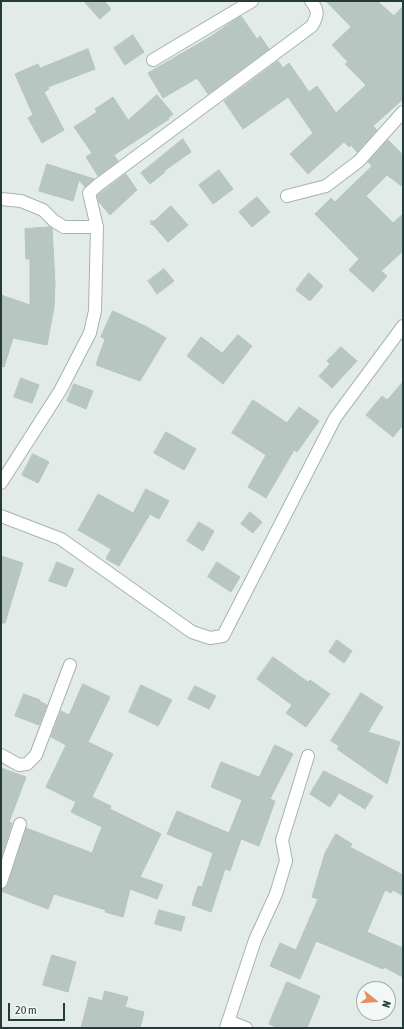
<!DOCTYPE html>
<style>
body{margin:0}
#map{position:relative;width:404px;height:1029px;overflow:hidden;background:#e3ebe8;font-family:"Asap Condensed",sans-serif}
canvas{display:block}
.frame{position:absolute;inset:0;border:2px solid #243b37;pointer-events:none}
.north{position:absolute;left:356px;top:981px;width:40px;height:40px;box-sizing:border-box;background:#f3f8f6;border:1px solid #a0acaa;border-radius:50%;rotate:107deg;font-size:11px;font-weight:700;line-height:16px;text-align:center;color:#243b37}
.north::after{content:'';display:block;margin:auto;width:14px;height:18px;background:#e58f67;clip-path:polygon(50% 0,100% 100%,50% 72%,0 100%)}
.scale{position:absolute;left:8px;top:1003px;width:57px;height:18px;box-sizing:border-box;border:2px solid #243b37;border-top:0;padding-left:5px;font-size:12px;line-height:14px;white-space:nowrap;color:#243b37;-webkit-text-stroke:3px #f3f8f6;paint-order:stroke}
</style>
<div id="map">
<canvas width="404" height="1029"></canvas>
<div class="frame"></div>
<div class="north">N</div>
<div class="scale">20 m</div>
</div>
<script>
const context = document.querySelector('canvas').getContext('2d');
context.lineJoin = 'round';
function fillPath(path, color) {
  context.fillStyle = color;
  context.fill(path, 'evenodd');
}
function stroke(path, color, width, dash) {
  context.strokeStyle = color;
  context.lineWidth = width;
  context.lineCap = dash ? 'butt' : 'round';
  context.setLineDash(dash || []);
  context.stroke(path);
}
const building = new Path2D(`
 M 84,1 L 104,1 L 111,9 L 100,19 Z
 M 326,1 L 377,1 L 394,16 L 403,6 L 403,99 L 373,126 L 377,130 L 357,152 L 351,145 L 349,147 L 344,142 L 308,174 L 290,154 L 313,133 L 288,97 L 243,129 L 224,101 L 278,61 L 283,68 L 289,63 L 309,92 L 317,86 L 336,113 L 366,85 L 345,64 L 348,62 L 332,45 L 351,27 Z
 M 241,16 L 257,39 L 260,36 L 269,49 L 208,94 L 197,78 L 163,98 L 148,73 L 210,37 Z
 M 133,35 L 144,52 L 125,65 L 114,48 Z
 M 88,49 L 95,69 L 48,87 L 49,89 L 44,92 L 64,130 L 42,143 L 28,118 L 33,115 L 15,74 L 38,64 L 40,68 Z
 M 157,95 L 173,114 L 168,118 L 169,119 L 114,155 L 118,161 L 98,176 L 86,157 L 92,153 L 74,127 L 97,112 L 95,109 L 113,97 L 128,120 Z
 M 183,139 L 191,152 L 164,171 L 165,172 L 150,184 L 141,173 Z
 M 388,140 L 403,155 L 403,187 L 387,175 L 366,196 L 393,223 L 403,214 L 403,251 L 381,271 L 387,276 L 373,292 L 349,270 L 359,259 L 315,214 L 331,198 L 335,202 L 372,166 L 368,162 Z
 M 47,164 L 72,172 L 94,179 L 85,187 L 79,180 L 73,201 L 39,191 Z
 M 219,170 L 233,189 L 213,204 L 199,185 Z
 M 126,174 L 137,190 L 110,215 L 99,202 L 97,196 Z
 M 257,197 L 270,212 L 252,227 L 239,212 Z
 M 171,206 L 188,225 L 168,242 L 153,225 L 150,224 L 152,223 L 150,221 L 154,221 Z
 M 50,227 L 52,228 L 55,283 L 54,307 L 47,345 L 13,338 L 4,367 L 1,366 L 1,295 L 30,305 L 30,259 L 26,259 L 25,229 Z
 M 164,269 L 174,281 L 157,294 L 148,281 Z
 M 309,273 L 323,286 L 310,301 L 296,290 Z
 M 113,311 L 147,327 L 166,338 L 140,381 L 96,365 L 105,339 L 101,337 Z
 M 238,335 L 252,346 L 223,384 L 187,356 L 201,337 L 222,353 Z
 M 341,347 L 357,361 L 332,388 L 319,376 L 330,364 L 327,361 Z
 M 21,378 L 39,385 L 32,403 L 14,397 Z
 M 403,382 L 403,425 L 393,437 L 366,415 L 382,396 L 387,400 Z
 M 74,384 L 93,391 L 86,409 L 67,401 Z
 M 253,400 L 287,423 L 299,407 L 319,421 L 297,452 L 294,450 L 266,498 L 248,487 L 266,455 L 232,433 Z
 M 166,432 L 196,449 L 184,470 L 154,453 Z
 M 33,454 L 49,462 L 38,483 L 22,475 Z
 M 146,489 L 169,501 L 159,519 L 150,514 L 119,566 L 106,559 L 111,549 L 78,530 L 98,494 L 133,513 Z
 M 250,512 L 262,522 L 253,533 L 241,524 Z
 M 199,522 L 214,531 L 203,551 L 187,541 Z
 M 1,556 L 23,563 L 5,623 L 1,623 Z
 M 57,562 L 74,569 L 66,587 L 49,581 Z
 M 217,562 L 240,577 L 231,592 L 208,577 Z
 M 337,640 L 352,651 L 344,663 L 329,652 Z
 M 273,657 L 308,682 L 310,680 L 330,694 L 306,727 L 286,713 L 292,705 L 257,679 Z
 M 83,684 L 110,697 L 88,742 L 113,754 L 92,797 L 111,806 L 110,809 L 161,834 L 140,877 L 163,885 L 157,899 L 130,889 L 123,917 L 105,912 L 106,910 L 54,894 L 48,909 L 1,891 L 1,889 L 6,888 L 8,884 L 26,828 L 92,853 L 102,827 L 71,812 L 76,802 L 46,787 L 66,745 L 51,737 L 61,711 L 69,715 Z
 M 141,685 L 172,700 L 158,726 L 129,712 Z
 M 195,686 L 216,696 L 209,709 L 188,699 Z
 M 361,693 L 383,707 L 368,732 L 400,742 L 387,784 L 337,749 L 339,746 L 331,741 Z
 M 24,694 L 40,700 L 39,701 L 47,705 L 39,725 L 15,716 Z
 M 275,745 L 293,754 L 270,799 L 275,801 L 259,846 L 241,839 L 230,871 L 225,869 L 211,912 L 192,905 L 198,886 L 202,887 L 213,853 L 167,834 L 177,811 L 229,833 L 242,800 L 211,787 L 221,762 L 259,777 Z
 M 1,768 L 26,777 L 9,822 L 12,823 L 1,858 Z
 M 324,771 L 373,796 L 365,809 L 339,793 L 330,807 L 310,794 Z
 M 336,834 L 352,844 L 350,847 L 403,875 L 403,896 L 393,890 L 391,893 L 385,890 L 367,932 L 403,948 L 403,977 L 384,967 L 383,969 L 316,941 L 300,979 L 270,966 L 280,943 L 296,950 L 318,899 L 312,897 L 325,853 Z
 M 159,910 L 185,917 L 181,931 L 155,924 Z
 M 52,955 L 76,962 L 68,992 L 43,985 Z
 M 287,982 L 320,996 L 307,1028 L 278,1028 L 269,1024 Z
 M 105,991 L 128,997 L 125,1007 L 144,1012 L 140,1028 L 81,1028 L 89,997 L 102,1001 Z`);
fillPath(building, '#b8c6c1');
stroke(building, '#b6c4bf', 1);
const street = new Path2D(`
 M 153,60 L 252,1
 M 287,196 L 326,186 L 359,161 L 403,112
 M 1,199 L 21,201 L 43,210 L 54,221 L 64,227 L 97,227
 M 1,483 L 60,391 L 90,333 L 95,311 L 97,227 L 89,193 L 98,185 L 312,26 C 318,15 319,11 311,1
 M 1,516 L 61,539 L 192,632 L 210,638 L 223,636 L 335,418 L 403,326
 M 1,755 L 19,765 L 27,764 L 36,755 L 70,665
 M 1,882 L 20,824
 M 228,1021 L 246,1028
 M 226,1028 L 255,940 L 276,894 L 286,861 L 282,840 L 308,756`);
stroke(street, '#a6b3af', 14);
stroke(street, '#fff', 12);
</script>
